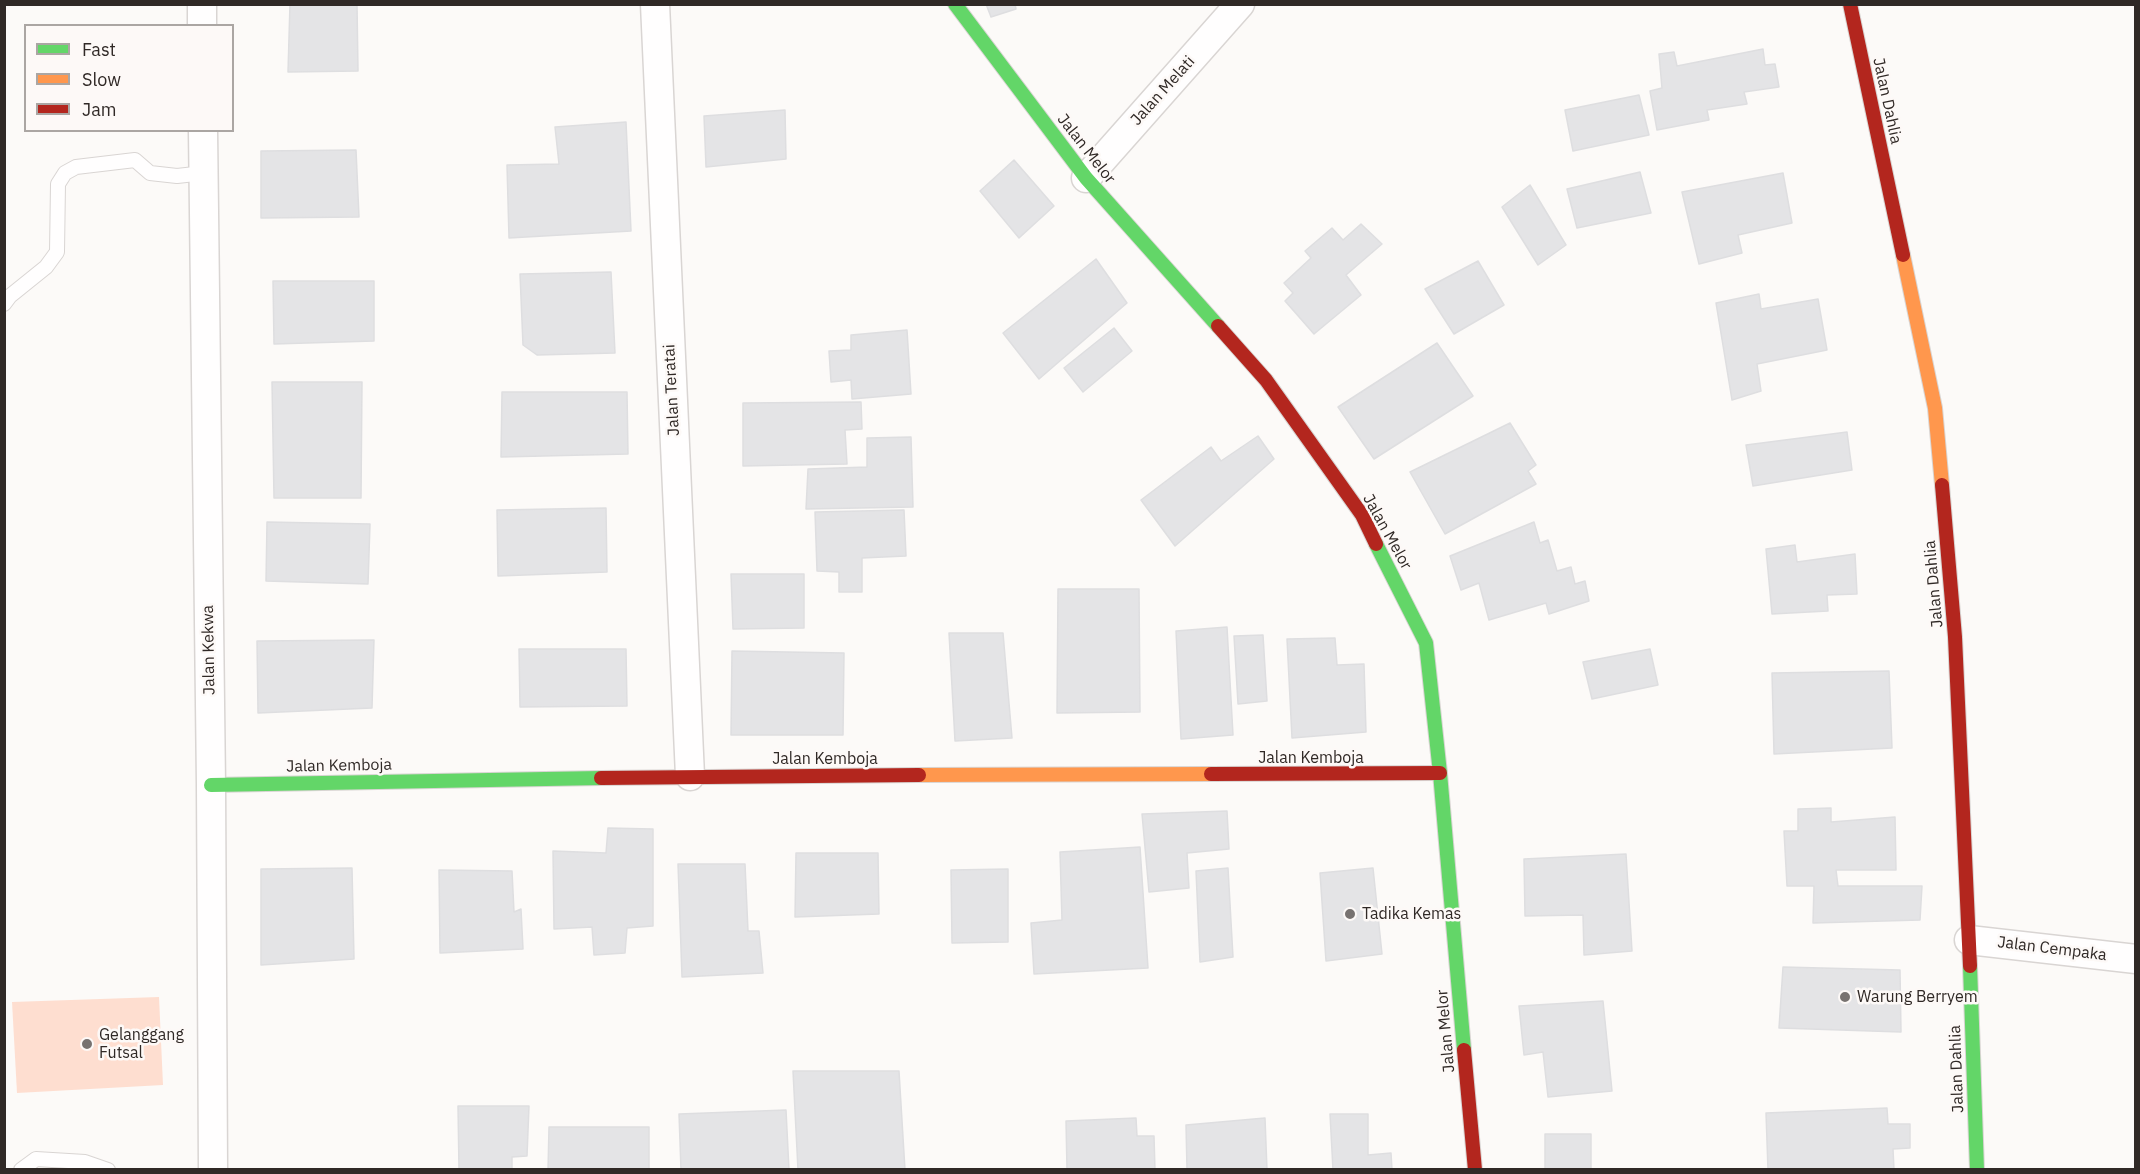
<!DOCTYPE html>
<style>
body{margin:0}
#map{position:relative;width:2140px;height:1174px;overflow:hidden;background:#fcfaf8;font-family:"IBM Plex Sans",sans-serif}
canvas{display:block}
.frame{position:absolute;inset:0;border:6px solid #302926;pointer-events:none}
.legend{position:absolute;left:24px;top:24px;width:210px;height:108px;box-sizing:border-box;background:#fdf9f7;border:2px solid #aba6a3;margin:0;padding:8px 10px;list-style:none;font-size:18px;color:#302926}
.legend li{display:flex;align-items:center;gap:12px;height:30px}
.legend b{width:30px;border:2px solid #aba6a3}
</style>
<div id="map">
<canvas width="2140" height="1174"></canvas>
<div class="frame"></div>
<ul class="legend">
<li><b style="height:8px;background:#63d668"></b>Fast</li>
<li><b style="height:8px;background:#ff974d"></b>Slow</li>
<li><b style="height:8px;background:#b3261e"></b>Jam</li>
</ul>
</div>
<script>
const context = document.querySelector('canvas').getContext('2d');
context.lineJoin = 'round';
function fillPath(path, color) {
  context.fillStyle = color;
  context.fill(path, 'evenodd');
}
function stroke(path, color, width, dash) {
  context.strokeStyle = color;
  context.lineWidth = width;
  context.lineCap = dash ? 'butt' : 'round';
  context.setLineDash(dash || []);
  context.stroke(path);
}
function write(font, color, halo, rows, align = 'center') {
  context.font = font + ' "IBM Plex Sans",sans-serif';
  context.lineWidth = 5;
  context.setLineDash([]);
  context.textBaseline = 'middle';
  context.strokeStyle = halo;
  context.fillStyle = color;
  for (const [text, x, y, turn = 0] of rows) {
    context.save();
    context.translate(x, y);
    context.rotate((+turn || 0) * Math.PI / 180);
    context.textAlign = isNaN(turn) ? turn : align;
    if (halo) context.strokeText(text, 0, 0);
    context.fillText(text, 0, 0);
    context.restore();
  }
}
fillPath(new Path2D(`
 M 159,997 L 163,1085 L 17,1093 L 12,1002 Z`), '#feded0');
const building = new Path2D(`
 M 290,4 L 357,4 L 358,71 L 288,72 Z
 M 986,4 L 1015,4 L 1016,9 L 991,17 Z
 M 1763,49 L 1765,65 L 1775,64 L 1779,87 L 1744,92 L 1747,104 L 1707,110 L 1709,120 L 1657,130 L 1650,91 L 1662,88 L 1659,54 L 1674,52 L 1677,66 Z
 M 1639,95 L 1649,135 L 1573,151 L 1565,110 Z
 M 785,110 L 786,159 L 706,167 L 704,116 Z
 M 626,122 L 631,231 L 509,238 L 507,165 L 559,164 L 555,127 Z
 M 356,150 L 359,217 L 261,218 L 261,151 Z
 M 1014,160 L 1054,206 L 1019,238 L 980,191 Z
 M 1640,172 L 1651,213 L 1577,228 L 1567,189 Z
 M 1783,173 L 1792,223 L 1738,235 L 1742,253 L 1699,264 L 1682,192 Z
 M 1530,185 L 1566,245 L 1538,265 L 1502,207 Z
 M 1361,224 L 1382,244 L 1346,275 L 1361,295 L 1314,334 L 1285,301 L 1293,293 L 1284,283 L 1311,258 L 1305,251 L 1332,228 L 1343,240 Z
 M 1096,259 L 1127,303 L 1039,379 L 1003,333 Z
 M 1478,261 L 1504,305 L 1454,334 L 1425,289 Z
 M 611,272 L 615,353 L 537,355 L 523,345 L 520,274 Z
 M 273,281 L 374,281 L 374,341 L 274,344 Z
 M 1759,294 L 1761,309 L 1818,299 L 1827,350 L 1757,364 L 1761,391 L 1732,400 L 1716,303 Z
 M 1114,328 L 1132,351 L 1083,392 L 1064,368 Z
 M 907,330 L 911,394 L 852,399 L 851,380 L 831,382 L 829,351 L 851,350 L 851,335 Z
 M 1437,343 L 1473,396 L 1374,459 L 1338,407 Z
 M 272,382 L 362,382 L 361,498 L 274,498 Z
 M 502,392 L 627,392 L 628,454 L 501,457 Z
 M 861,402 L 862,429 L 845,430 L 847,464 L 743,466 L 743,403 Z
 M 1510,423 L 1536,465 L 1528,471 L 1536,484 L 1445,534 L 1410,472 Z
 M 1847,432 L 1852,470 L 1753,486 L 1746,445 Z
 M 1258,436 L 1274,459 L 1175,546 L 1141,500 L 1211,447 L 1221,461 Z
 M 911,437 L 913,507 L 806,509 L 808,469 L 867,467 L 867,438 Z
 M 606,508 L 607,572 L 498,576 L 497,510 Z
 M 904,510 L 906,556 L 862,558 L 862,592 L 839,592 L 839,572 L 817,571 L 815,512 Z
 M 267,522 L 370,524 L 368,584 L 266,581 Z
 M 1534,522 L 1540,543 L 1548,540 L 1557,571 L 1571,567 L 1575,584 L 1585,581 L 1589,601 L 1549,614 L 1546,603 L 1489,620 L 1479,583 L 1461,590 L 1450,556 Z
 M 1795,545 L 1797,562 L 1855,554 L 1857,594 L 1827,595 L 1828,611 L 1772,614 L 1766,549 Z
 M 731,574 L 804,574 L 804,628 L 733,629 Z
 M 1058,589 L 1139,589 L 1140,712 L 1057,713 Z
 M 1227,627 L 1233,735 L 1181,739 L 1176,631 Z
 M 949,633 L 1003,633 L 1012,738 L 955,741 Z
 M 1263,635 L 1267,701 L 1238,704 L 1234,636 Z
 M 1335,638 L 1337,665 L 1364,664 L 1366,732 L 1292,738 L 1287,639 Z
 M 374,640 L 372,708 L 258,713 L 257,641 Z
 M 519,649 L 626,649 L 627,706 L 520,707 Z
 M 1650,649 L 1658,685 L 1592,699 L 1583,662 Z
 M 732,651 L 844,653 L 843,735 L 731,735 Z
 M 1889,671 L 1892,748 L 1774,754 L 1772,673 Z
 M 1831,808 L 1831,822 L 1895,817 L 1896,870 L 1836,870 L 1838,886 L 1922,886 L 1920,920 L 1813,923 L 1814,886 L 1787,886 L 1784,831 L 1798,831 L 1798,809 Z
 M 1227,811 L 1229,849 L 1187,853 L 1189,888 L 1149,892 L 1142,814 Z
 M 608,828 L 653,829 L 653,926 L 627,928 L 625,953 L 594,955 L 592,927 L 554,929 L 553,851 L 606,853 Z
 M 1140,847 L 1148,968 L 1034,974 L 1031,923 L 1062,920 L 1060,852 Z
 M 796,853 L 878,853 L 879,914 L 795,917 Z
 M 1626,854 L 1632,951 L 1584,955 L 1583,915 L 1525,916 L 1524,859 Z
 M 678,864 L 745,864 L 748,931 L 759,931 L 763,973 L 682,977 Z
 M 352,868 L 354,959 L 261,965 L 261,869 Z
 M 1228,868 L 1233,957 L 1200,962 L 1196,871 Z
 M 1373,868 L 1382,954 L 1326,961 L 1320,873 Z
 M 1008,869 L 1008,942 L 952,943 L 951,870 Z
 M 439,870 L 512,871 L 514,912 L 521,909 L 523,949 L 440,953 Z
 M 1783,967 L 1900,970 L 1901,1032 L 1779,1028 Z
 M 1603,1001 L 1612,1091 L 1548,1097 L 1543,1052 L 1524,1055 L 1519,1006 Z
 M 793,1071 L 899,1071 L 905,1170 L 798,1170 Z
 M 458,1106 L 529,1106 L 527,1156 L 512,1157 L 512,1170 L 459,1170 Z
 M 1887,1108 L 1888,1124 L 1910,1124 L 1910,1148 L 1893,1149 L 1894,1170 L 1768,1170 L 1766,1113 Z
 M 786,1110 L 789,1170 L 681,1170 L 679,1114 Z
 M 1330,1114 L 1368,1114 L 1368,1155 L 1391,1153 L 1392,1170 L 1333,1170 Z
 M 1136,1118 L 1137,1136 L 1154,1136 L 1155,1170 L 1067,1170 L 1066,1121 Z
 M 1265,1118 L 1267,1170 L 1187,1170 L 1186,1125 Z
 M 549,1127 L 649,1127 L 649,1170 L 548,1170 Z
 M 1545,1134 L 1591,1134 L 1591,1170 L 1545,1170 Z`);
fillPath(building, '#e4e4e6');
stroke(building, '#dedee0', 1.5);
const lane = new Path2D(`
 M 4,304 L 10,296 L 46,267 L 57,252 L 58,184 L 65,173 L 76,167 L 135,160 L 150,173 L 177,176 L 204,173
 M 21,1170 L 36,1159 L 85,1162 L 108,1170`);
const street = new Path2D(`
 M 202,4 L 202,26
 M 655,4 L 690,776
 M 203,130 L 211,785 L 213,1170
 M 1086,178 L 1240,4
 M 1969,940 L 2136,959`);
const fast = new Path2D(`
 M 955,4 L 1086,178 L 1218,326
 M 1376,544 L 1426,643 L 1440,773 L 1464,1050
 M 211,785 L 601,778
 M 1970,966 L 1977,1170`);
const slow = new Path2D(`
 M 1903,255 L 1935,408 L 1942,485
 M 919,775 L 1211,774`);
const jam = new Path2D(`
 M 1850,4 L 1903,255
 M 1218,326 L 1266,380 L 1362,515 L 1376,544
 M 1942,485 L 1955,637 L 1970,966
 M 1211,774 L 1440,773
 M 601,778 L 919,775
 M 1464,1050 L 1475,1170`);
stroke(lane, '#d9d5d3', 16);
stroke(street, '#d9d5d3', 31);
stroke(fast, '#d9d5d3', 16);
stroke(slow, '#d9d5d3', 16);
stroke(jam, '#d9d5d3', 16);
stroke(lane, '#fffefe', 14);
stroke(street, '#fffefe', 28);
stroke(fast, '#63d668', 14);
stroke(slow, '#ff974d', 14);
stroke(jam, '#b3261e', 14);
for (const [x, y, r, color] of [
 [1350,914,6,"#777270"],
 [1845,997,6,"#777270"],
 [87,1044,6,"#777270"]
]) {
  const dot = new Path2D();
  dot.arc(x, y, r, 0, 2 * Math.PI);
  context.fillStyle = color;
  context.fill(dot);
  stroke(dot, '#fdf9f7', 2);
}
write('16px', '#302926', '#fdf9f7', [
 ["Jalan Melati",1163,91,-48],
 ["Jalan Dahlia",1887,101,78],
 ["Jalan Melor",1086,149,52],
 ["Jalan Teratai",672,390,-93],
 ["Jalan Melor",1387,532,61],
 ["Jalan Dahlia",1934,584,-95],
 ["Jalan Kekwa",209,650,-91],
 ["Jalan Kemboja",1311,758],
 ["Jalan Kemboja",825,759],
 ["Jalan Kemboja",339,766,-1],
 ["Jalan Cempaka",2052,949,7],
 ["Jalan Melor",1446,1031,-95],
 ["Jalan Dahlia",1957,1069,-92]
]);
write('16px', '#302926', '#fdf9f7', [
 ["Tadika Kemas",1362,914],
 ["Warung Berryem",1857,997],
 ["Gelanggang",99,1035],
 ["Futsal",99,1053]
], 'left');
</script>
